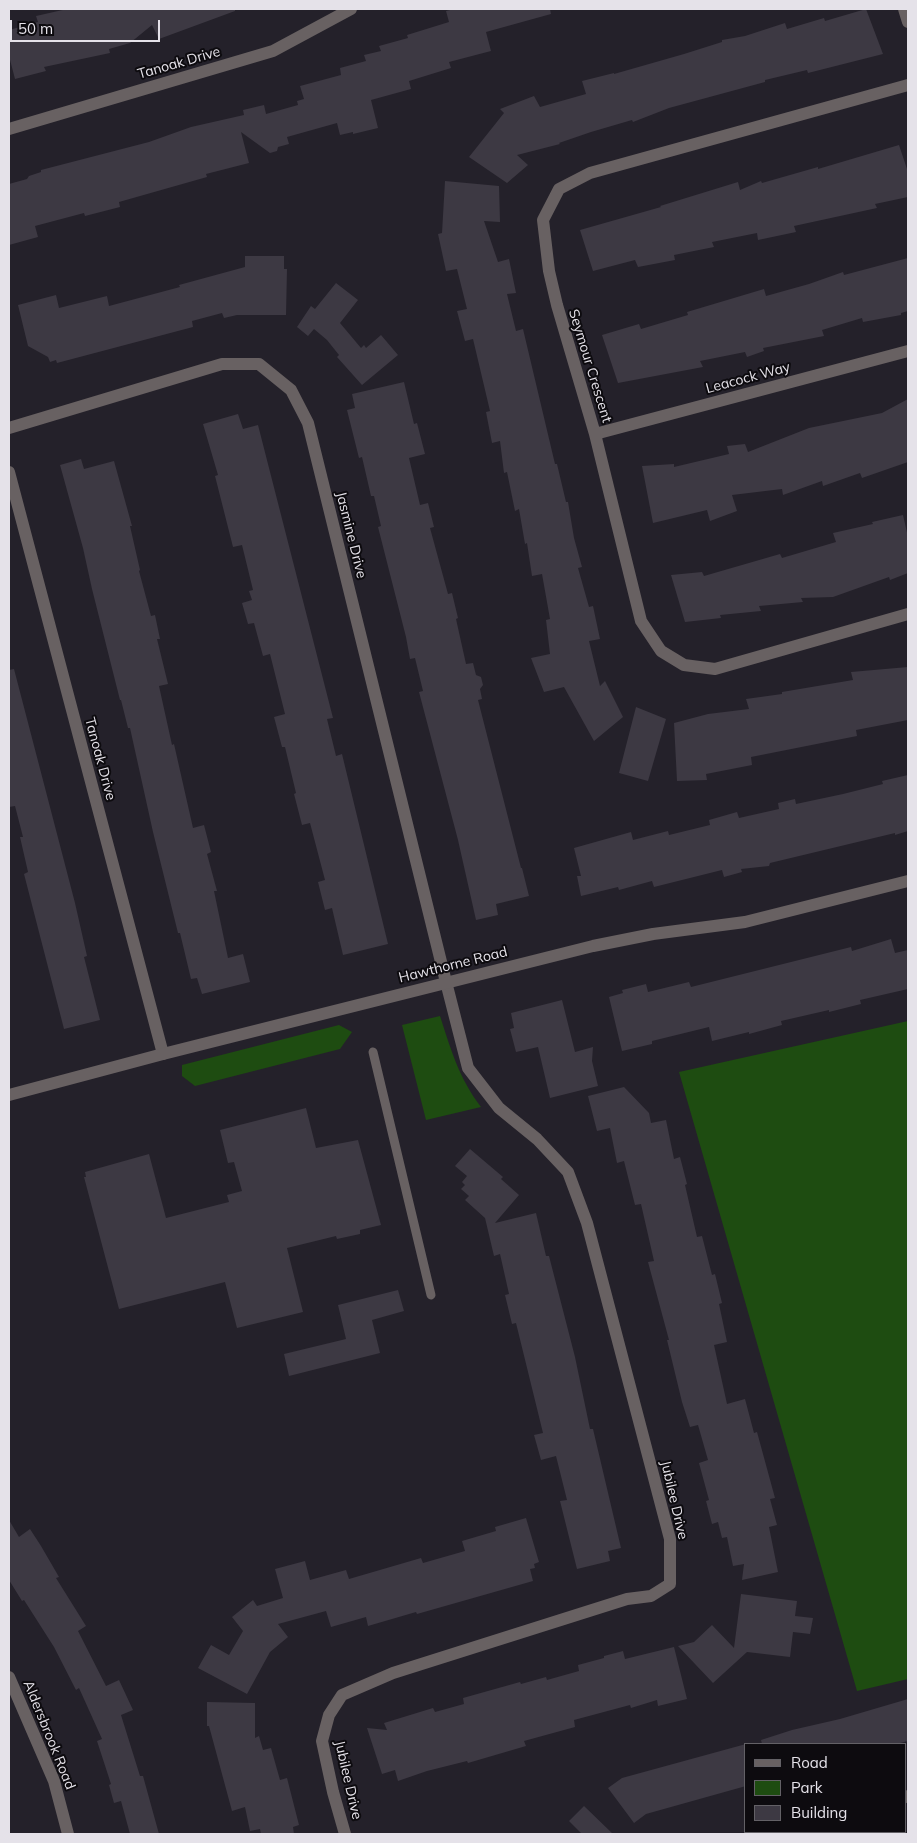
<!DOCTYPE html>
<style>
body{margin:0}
#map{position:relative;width:917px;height:1843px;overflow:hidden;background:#24212a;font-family:Mulish,sans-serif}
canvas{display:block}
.frame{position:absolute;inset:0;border:10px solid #e5e2e9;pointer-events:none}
.legend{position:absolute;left:744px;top:1743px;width:162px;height:90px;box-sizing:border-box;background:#0d0b0f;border:1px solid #636166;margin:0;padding:6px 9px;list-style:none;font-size:15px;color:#e5e2e9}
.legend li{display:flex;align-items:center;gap:10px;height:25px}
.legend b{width:25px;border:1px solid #636166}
.scale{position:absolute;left:10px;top:20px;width:150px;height:22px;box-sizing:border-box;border:2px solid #e5e2e9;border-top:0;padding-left:6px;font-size:15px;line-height:18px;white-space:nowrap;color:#e5e2e9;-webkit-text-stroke:4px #0d0b0f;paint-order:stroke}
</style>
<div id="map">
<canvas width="917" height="1843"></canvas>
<div class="frame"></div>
<ul class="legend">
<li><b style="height:6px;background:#686162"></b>Road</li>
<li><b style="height:14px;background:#1e4c11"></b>Park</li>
<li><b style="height:14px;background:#3d3943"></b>Building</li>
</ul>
<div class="scale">50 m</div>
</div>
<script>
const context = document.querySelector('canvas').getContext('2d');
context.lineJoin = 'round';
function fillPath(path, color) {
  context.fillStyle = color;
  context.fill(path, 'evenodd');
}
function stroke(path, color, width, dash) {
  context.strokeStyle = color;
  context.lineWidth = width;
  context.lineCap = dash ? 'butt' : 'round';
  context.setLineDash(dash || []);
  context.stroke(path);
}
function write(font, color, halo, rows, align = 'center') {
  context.font = font + ' Mulish,sans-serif';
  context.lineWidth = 4;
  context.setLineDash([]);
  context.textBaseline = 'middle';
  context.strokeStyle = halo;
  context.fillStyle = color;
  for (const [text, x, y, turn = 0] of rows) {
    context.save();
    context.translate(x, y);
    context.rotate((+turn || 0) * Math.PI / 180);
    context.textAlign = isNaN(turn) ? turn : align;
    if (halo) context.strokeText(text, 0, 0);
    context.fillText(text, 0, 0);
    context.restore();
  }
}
fillPath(new Path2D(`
 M 440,1016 C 451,1050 459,1078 481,1107 L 426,1120 L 402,1025 Z
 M 908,1021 L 908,1679 L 857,1691 L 679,1072 Z
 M 339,1025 L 352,1032 L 340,1049 L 195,1086 L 182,1076 L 182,1065 Z`), '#1e4c11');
fillPath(new Path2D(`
 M 67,9 L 235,9 L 235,11 L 159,39 L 152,25 L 130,43 L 109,49 L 110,53 L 44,67 L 46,71 L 15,79 L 9,56 L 9,30 L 38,22 L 36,16 Z
 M 454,9 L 550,9 L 551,14 L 486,32 L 491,51 L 449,62 L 451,68 L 409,81 L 411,89 L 371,100 L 378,128 L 353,134 L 353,132 L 340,135 L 337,123 L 287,137 L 289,144 L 278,147 L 277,151 L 270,153 L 241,132 L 249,163 L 206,174 L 207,177 L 119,202 L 120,207 L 85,216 L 84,213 L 35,226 L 38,237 L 9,245 L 9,184 L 27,179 L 29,176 L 41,172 L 41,170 L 149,142 L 191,127 L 244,115 L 243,110 L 264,105 L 266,114 L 298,105 L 297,101 L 304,99 L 300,86 L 341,75 L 340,68 L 366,61 L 364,55 L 381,51 L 379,46 L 408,38 L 407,35 L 449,22 L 446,11 Z
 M 866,9 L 883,54 L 808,73 L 807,70 L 765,80 L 765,82 L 669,108 L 633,122 L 632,120 L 591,132 L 559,143 L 560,144 L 517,155 L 528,165 L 507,183 L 469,157 L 504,113 L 500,109 L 534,96 L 540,107 L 586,94 L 582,81 L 614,73 L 614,74 L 684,54 L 722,42 L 722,40 L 745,36 L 785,23 L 787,29 L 824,18 L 825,21 Z
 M 899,145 L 908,172 L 908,197 L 875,204 L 877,208 L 794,226 L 796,232 L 758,240 L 757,233 L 712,242 L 714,247 L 674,255 L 675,260 L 638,267 L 635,260 L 593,271 L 580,230 L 661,207 L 660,206 L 738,182 L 740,190 L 761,181 L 762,183 L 818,167 L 818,169 Z
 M 445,181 L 499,186 L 500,222 L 484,221 L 498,262 L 509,259 L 516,293 L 507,294 L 516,331 L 523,329 L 555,464 L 557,464 L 566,502 L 568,502 L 574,538 L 582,567 L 578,568 L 589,607 L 593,606 L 600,639 L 589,641 L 600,686 L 605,681 L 623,717 L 594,741 L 564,687 L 544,692 L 531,658 L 550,654 L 546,620 L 550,619 L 542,574 L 532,576 L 527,543 L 525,544 L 519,509 L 515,511 L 507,472 L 504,473 L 500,441 L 492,443 L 486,412 L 490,411 L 473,339 L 465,341 L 457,311 L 467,309 L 457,269 L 446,271 L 438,234 L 442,233 Z
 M 245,256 L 284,256 L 284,269 L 287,269 L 286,315 L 237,315 L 224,318 L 222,313 L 192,321 L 193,327 L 57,363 L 56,360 L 50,362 L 48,357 L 28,346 L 18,305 L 56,295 L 59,308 L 107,296 L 109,306 L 180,287 L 179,285 L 245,267 Z
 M 908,258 L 908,311 L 901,313 L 901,315 L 863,322 L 862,318 L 822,330 L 824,336 L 763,348 L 764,351 L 747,357 L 745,352 L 700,361 L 703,367 L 618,383 L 602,335 L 639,324 L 641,329 L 688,315 L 687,312 L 764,289 L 766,296 L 809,284 L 843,272 L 844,275 Z
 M 336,283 L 358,300 L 340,323 L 361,348 L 364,345 L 366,348 L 381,335 L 398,355 L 362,385 L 337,357 L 339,355 L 327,340 L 314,329 L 308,336 L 297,327 L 311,306 L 315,309 Z
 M 404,382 L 414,424 L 417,423 L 425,454 L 409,458 L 420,505 L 428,503 L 434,527 L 430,528 L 448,594 L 452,593 L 458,618 L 456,619 L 466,664 L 473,663 L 476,675 L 481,677 L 483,685 L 480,689 L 482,699 L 478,700 L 521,868 L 522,868 L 529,896 L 496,904 L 498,915 L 476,920 L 458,840 L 419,692 L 423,691 L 415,658 L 410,659 L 406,637 L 378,527 L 381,526 L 374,496 L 371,496 L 362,457 L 359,458 L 347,410 L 355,408 L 352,394 Z
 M 908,399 L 908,462 L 862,478 L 860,473 L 823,486 L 822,481 L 783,495 L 782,489 L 732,495 L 737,511 L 710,521 L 707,510 L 653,523 L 642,466 L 674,464 L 674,467 L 729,454 L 727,446 L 745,444 L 748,452 L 809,428 L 882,413 Z
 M 238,414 L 243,429 L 258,425 L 333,718 L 327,719 L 336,756 L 342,754 L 388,944 L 343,955 L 332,908 L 325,910 L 318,882 L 325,880 L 310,823 L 302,825 L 294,794 L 296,793 L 285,747 L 282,747 L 274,717 L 285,714 L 270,654 L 263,656 L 254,623 L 248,624 L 242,603 L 252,600 L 249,591 L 253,590 L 242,545 L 233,547 L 215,476 L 218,475 L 203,424 Z
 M 81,459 L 84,469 L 114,461 L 132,526 L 130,526 L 140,570 L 139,571 L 151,616 L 155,615 L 160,639 L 157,639 L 168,684 L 159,686 L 172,745 L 174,744 L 193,828 L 204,825 L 211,852 L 207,854 L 217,891 L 214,891 L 228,958 L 243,954 L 250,982 L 202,994 L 197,978 L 191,979 L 180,933 L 178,933 L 153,832 L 130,728 L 128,728 L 121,700 L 120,700 L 92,589 L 83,548 L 60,465 Z
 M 903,515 L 908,537 L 908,573 L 890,580 L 889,577 L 833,597 L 801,598 L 803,602 L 759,606 L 761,611 L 720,615 L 721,618 L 685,622 L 671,575 L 702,572 L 704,576 L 780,554 L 782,558 L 836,542 L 833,533 L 873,524 L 872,522 Z
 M 908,667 L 908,720 L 856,730 L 857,736 L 751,757 L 752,765 L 706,774 L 707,780 L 677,781 L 674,723 L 708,714 L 749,709 L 746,699 L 782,694 L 782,692 L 853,680 L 851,672 Z
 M 14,669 L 75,903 L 87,956 L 84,957 L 100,1020 L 64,1029 L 24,874 L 28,872 L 20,837 L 23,837 L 15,806 L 9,807 L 9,670 Z
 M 636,707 L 666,719 L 648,781 L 619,773 Z
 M 908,775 L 908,831 L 895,835 L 895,833 L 770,863 L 769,866 L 741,869 L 742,872 L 724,877 L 722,870 L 654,887 L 652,881 L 619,890 L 618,887 L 581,896 L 577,876 L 581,876 L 574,848 L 631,832 L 633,840 L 668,831 L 669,835 L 710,825 L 709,820 L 737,812 L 739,818 L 779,809 L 778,803 L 795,799 L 796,804 L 843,794 L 883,784 L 882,781 Z
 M 891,939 L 895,953 L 908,950 L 908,989 L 860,1000 L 861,1004 L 829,1012 L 829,1010 L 781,1021 L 782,1025 L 749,1034 L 749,1032 L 712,1041 L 709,1027 L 652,1041 L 652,1044 L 622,1051 L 609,997 L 623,993 L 622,990 L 646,984 L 648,992 L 689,982 L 691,987 L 851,947 L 852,951 Z
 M 562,1000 L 575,1052 L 593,1047 L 592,1061 L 598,1086 L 550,1098 L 538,1047 L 516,1052 L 510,1029 L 514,1028 L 511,1013 Z
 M 624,1087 L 649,1113 L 651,1123 L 666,1120 L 674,1159 L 680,1157 L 687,1184 L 685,1185 L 697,1237 L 702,1236 L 712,1275 L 715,1274 L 722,1303 L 719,1304 L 727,1342 L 714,1345 L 727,1404 L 745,1399 L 754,1433 L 757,1432 L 775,1498 L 770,1499 L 777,1525 L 769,1527 L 778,1572 L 742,1580 L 744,1564 L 733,1566 L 727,1537 L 722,1538 L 718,1522 L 712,1524 L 706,1501 L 709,1500 L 699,1463 L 708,1460 L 698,1425 L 690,1427 L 682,1402 L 667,1340 L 669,1340 L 648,1262 L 654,1261 L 641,1204 L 635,1205 L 624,1161 L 617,1163 L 610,1128 L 597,1131 L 588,1096 Z
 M 306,1108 L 316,1148 L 358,1140 L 381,1225 L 360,1230 L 360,1234 L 337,1239 L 336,1236 L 287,1248 L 303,1312 L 237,1328 L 225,1282 L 119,1309 L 84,1177 L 86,1177 L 85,1172 L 149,1154 L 166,1218 L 229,1202 L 227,1195 L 242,1191 L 234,1162 L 228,1163 L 220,1130 Z
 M 470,1149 L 503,1177 L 501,1179 L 519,1195 L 495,1223 L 536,1213 L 546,1256 L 549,1256 L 575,1357 L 590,1429 L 593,1429 L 621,1548 L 608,1551 L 610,1561 L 577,1569 L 560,1501 L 567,1500 L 556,1456 L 541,1460 L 534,1435 L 543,1433 L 516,1323 L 512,1324 L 505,1295 L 509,1294 L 500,1254 L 494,1256 L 485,1218 L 465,1200 L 469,1196 L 461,1189 L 465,1185 L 462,1182 L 467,1176 L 455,1166 Z
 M 398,1290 L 404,1311 L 372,1320 L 380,1353 L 289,1376 L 284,1354 L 346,1339 L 338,1305 Z
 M 526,1518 L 539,1562 L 534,1564 L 535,1568 L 530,1569 L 533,1581 L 417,1614 L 416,1612 L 368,1626 L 366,1617 L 331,1627 L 326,1611 L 278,1624 L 288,1637 L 270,1652 L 247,1694 L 198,1668 L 211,1645 L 229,1655 L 243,1631 L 232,1617 L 253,1600 L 257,1606 L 283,1598 L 275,1569 L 305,1561 L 310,1580 L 346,1570 L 349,1579 L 421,1558 L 423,1563 L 465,1551 L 462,1541 L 496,1531 L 495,1527 Z
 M 9,1520 L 19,1537 L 30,1529 L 41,1546 L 59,1577 L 56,1578 L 86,1626 L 78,1631 L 106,1686 L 119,1680 L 133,1710 L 121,1715 L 140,1776 L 143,1776 L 159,1834 L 130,1834 L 121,1801 L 114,1803 L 109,1785 L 111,1784 L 97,1741 L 102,1739 L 79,1688 L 76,1690 L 54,1647 L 24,1600 L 22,1601 L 9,1580 Z
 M 741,1594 L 797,1601 L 795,1616 L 813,1618 L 810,1634 L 793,1632 L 790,1657 L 747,1652 L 713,1683 L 678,1646 L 694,1642 L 712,1625 L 734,1648 Z
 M 674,1647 L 687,1699 L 658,1706 L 657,1700 L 631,1708 L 630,1705 L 574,1720 L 575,1727 L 524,1741 L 526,1746 L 468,1763 L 467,1761 L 427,1771 L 398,1781 L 395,1770 L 382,1774 L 367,1728 L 387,1730 L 384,1723 L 433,1708 L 435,1712 L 464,1704 L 463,1698 L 520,1682 L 521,1684 L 546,1677 L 547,1680 L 579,1671 L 578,1665 L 604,1658 L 604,1656 L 623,1651 L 625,1659 Z
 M 908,1699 L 908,1741 L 896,1744 L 762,1744 L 761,1740 L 792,1730 L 840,1719 Z
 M 207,1702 L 255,1703 L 255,1738 L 259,1736 L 263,1750 L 271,1748 L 280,1780 L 287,1778 L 299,1825 L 293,1827 L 294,1834 L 261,1834 L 260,1829 L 250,1831 L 245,1807 L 232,1811 L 209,1726 L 207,1726 Z
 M 746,1744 L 746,1786 L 646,1814 L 634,1823 L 608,1788 L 622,1778 Z
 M 584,1806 L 613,1834 L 582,1834 L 569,1821 Z`), '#3d3943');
stroke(new Path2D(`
 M 373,1052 L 431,1295`), '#686162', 9);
stroke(new Path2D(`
 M 908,85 L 590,173 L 559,189 L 543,220 L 549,271 L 557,305 L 595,434 L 641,621 L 661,651 L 684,665 L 715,669 L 908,614
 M 9,129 L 273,51 L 351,9
 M 9,428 L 222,364 L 259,364 L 291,390 L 308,423 L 446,982 L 468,1068 L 499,1108 L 537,1139 L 568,1172 L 587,1223 L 670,1539 L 670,1584 L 651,1596 L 627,1599 L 393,1673 L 342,1695 L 329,1715 L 322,1741 L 333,1792 L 345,1834
 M 595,434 L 908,351
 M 9,472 L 163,1054
 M 906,1797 L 908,1796
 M 767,1834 L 776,1832`), '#686162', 12);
stroke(new Path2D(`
 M 904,9 L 908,22
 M 9,1095 L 163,1054 L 593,946 L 653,934 L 745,922 L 908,881
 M 9,1677 L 54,1781 L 68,1834`), '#686162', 12);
write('14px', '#e5e2e9', '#0d0b0f', [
 ["Tanoak Drive",179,63,-16],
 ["Seymour Crescent",590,366,73],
 ["Leacock Way",748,378,-15],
 ["Jasmine Drive",351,535,76],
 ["Tanoak Drive",100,759,75],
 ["Hawthorne Road",453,965,-14],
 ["Jubilee Drive",674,1500,77],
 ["Aldersbrook Road",49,1735,68],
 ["Jubilee Drive",348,1780,77]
]);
</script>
